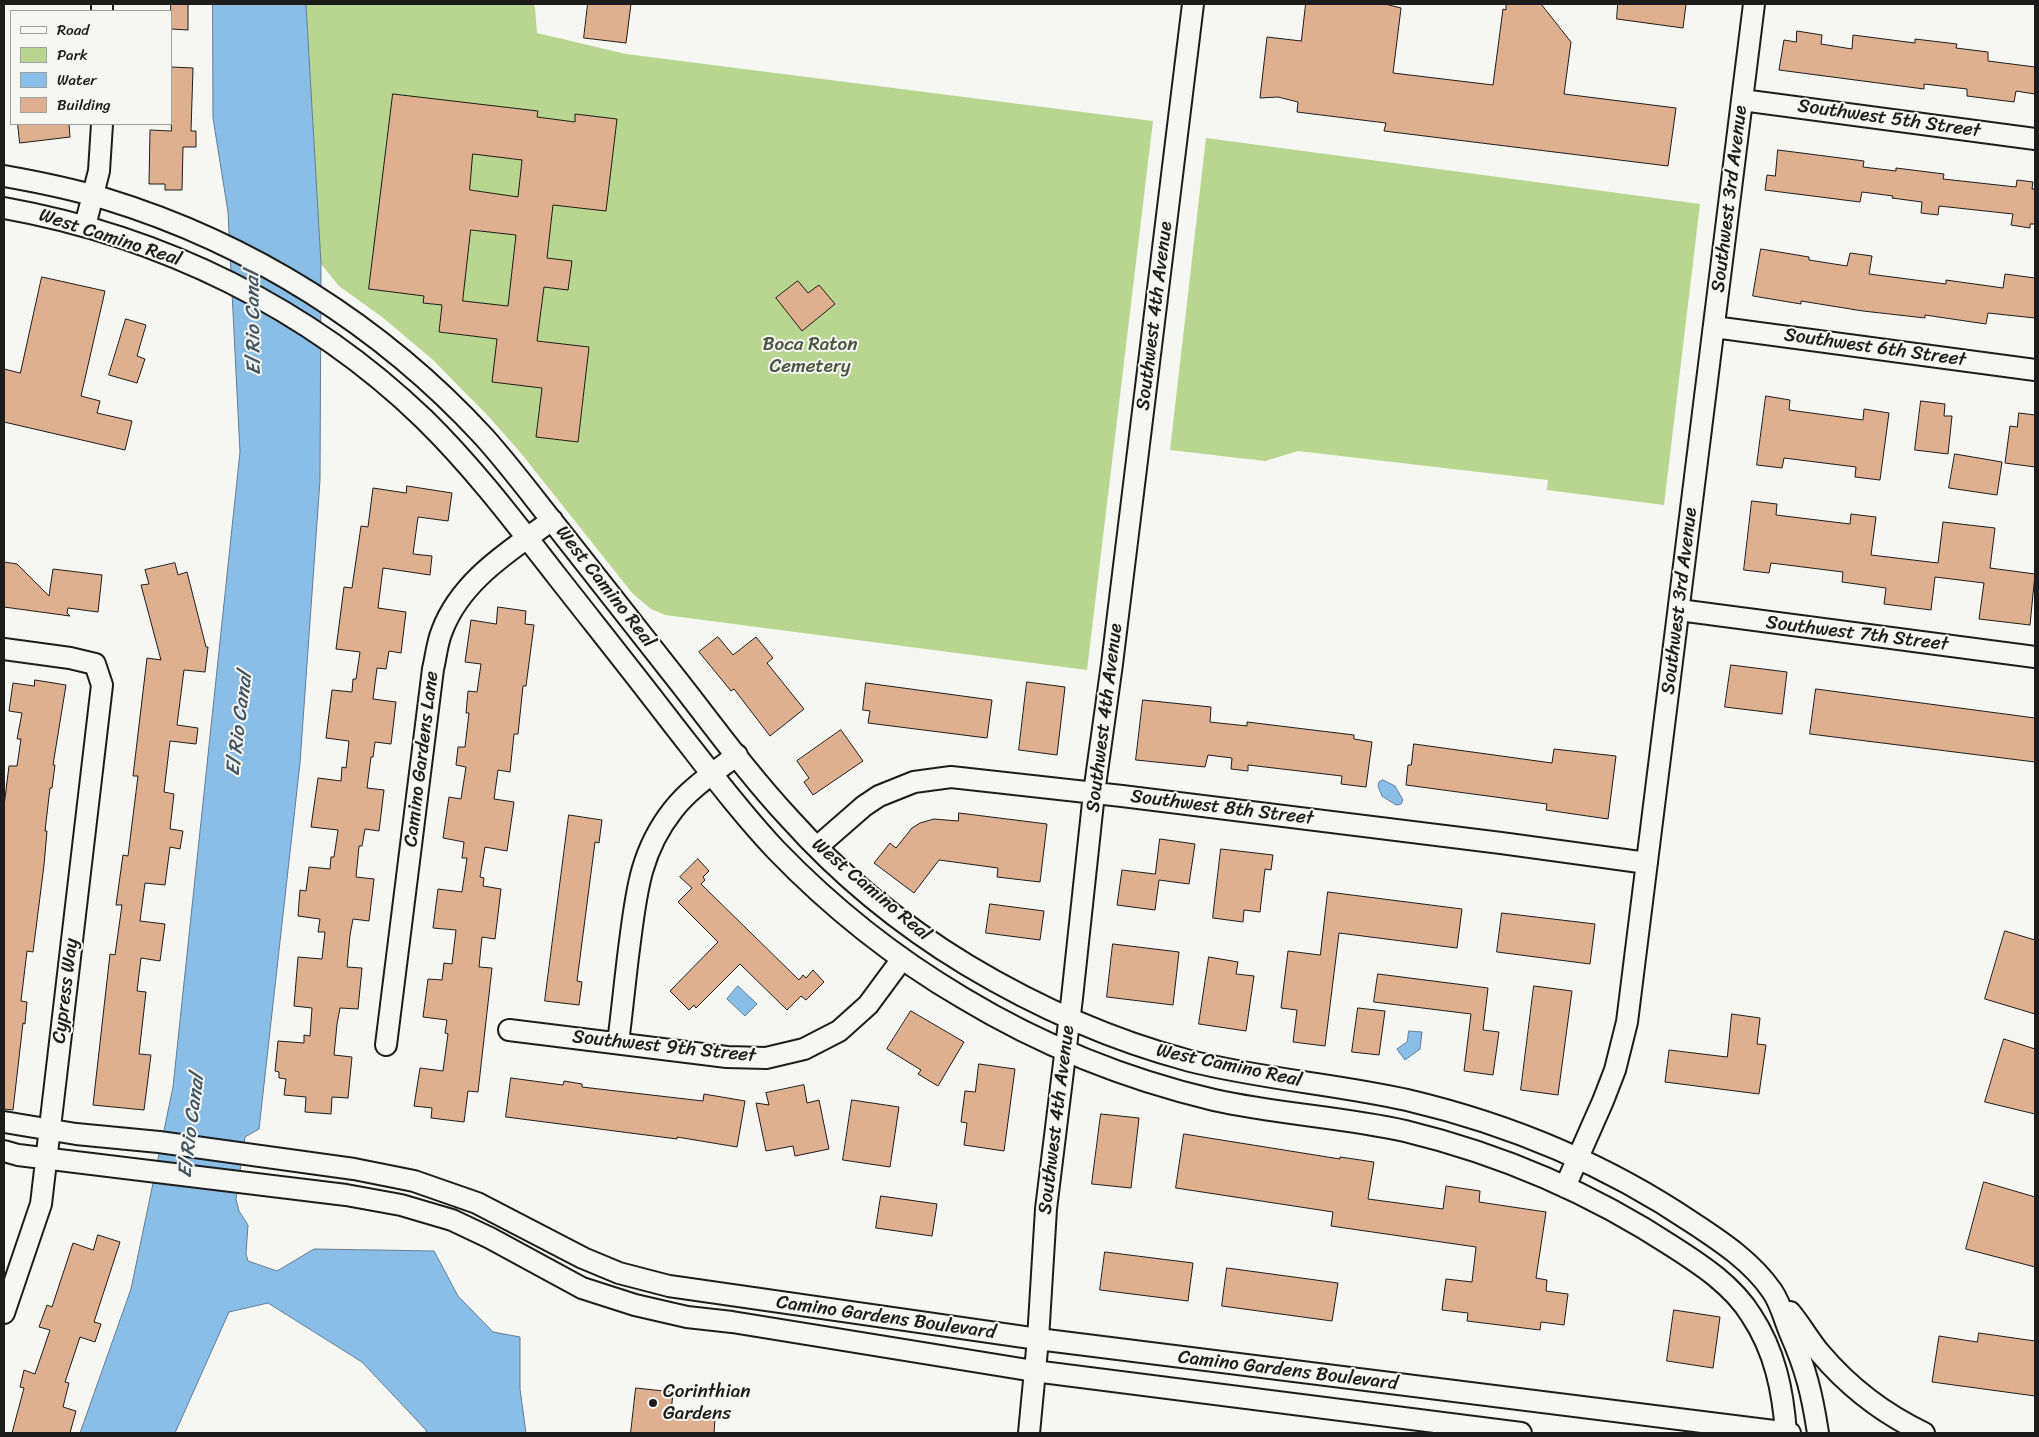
<!DOCTYPE html>
<style>
body{margin:0}
#map{position:relative;width:2039px;height:1437px;overflow:hidden;background:#f6f6f2;font-family:Sriracha,sans-serif}
canvas{display:block}
.frame{position:absolute;inset:0;border:5px solid #1c1c1c;pointer-events:none}
.legend{position:absolute;left:10px;top:10px;width:162px;height:115px;box-sizing:border-box;background:#f6f6f2;border:1px solid #9f9f9c;margin:0;padding:6px 9px;list-style:none;font-size:15px;color:#1c1c1c}
.legend li{display:flex;align-items:center;gap:10px;height:25px}
.legend b{width:25px;border:1px solid #9f9f9c}
</style>
<div id="map">
<canvas width="2039" height="1437"></canvas>
<div class="frame"></div>
<ul class="legend">
<li><b style="height:6px;background:#f6f6f2"></b>Road</li>
<li><b style="height:14px;background:#b8d68f"></b>Park</li>
<li><b style="height:14px;background:#8bbee7"></b>Water</li>
<li><b style="height:14px;background:#dfb090"></b>Building</li>
</ul>
</div>
<script>
const context = document.querySelector('canvas').getContext('2d');
context.lineJoin = 'round';
function fillPath(path, color) {
  context.fillStyle = color;
  context.fill(path, 'evenodd');
}
function stroke(path, color, width, dash) {
  context.strokeStyle = color;
  context.lineWidth = width;
  context.lineCap = dash ? 'butt' : 'round';
  context.setLineDash(dash || []);
  context.stroke(path);
}
function write(font, color, halo, rows, align = 'center') {
  context.font = font + ' Sriracha,sans-serif';
  context.lineWidth = 4;
  context.setLineDash([]);
  context.textBaseline = 'middle';
  context.strokeStyle = halo;
  context.fillStyle = color;
  for (const [text, x, y, turn = 0] of rows) {
    context.save();
    context.translate(x, y);
    context.rotate((+turn || 0) * Math.PI / 180);
    context.textAlign = isNaN(turn) ? turn : align;
    if (halo) context.strokeText(text, 0, 0);
    context.fillText(text, 0, 0);
    context.restore();
  }
}
fillPath(new Path2D(`
 M 306,4 L 533,4 L 535,7 L 537,33 L 626,54 L 1153,121 L 1087,670 L 665,615 L 651,609 L 633,594 L 520,452 L 490,418 L 432,359 L 382,317 L 339,286 L 321,264 Z
 M 1206,138 L 1700,204 L 1664,505 L 1547,490 L 1548,480 L 1298,451 L 1265,461 L 1170,450 Z`), '#b8d68f');
const water = new Path2D(`
 M 213,4 L 306,4 L 321,264 L 320,480 L 300,763 L 259,1129 L 245,1137 L 236,1199 L 239,1211 L 248,1225 L 246,1254 L 248,1261 L 277,1271 L 314,1249 L 434,1251 L 458,1296 L 493,1332 L 520,1337 L 520,1389 L 526,1433 L 426,1433 L 426,1430 L 362,1362 L 268,1303 L 229,1312 L 175,1433 L 80,1433 L 131,1289 L 173,1087 L 240,452 L 228,212 L 213,118 Z
 M 1383,780 L 1395,786 L 1403,800 L 1401,804 L 1396,805 L 1382,796 L 1378,786 L 1379,782 Z
 M 738,986 L 757,1004 L 745,1016 L 727,999 Z
 M 1409,1031 L 1422,1032 L 1420,1049 L 1405,1060 L 1397,1049 L 1407,1042 Z`);
fillPath(water, '#8bbee7');
stroke(water, '#5f7d96', 1);
const building = new Path2D(`
 M 171,4 L 188,4 L 188,30 L 171,29 Z
 M 588,4 L 631,4 L 626,43 L 584,38 Z
 M 1306,4 L 1385,4 L 1401,8 L 1393,73 L 1493,85 L 1503,9 L 1506,10 L 1506,4 L 1541,4 L 1571,42 L 1564,94 L 1676,108 L 1668,166 L 1384,131 L 1386,123 L 1297,112 L 1298,102 L 1278,97 L 1260,98 L 1267,37 L 1301,41 Z
 M 1618,4 L 1686,4 L 1683,28 L 1617,19 Z
 M 1797,31 L 1822,35 L 1821,44 L 1852,49 L 1853,35 L 1915,43 L 1915,39 L 1957,44 L 1956,48 L 1988,52 L 1988,61 L 2035,67 L 2035,94 L 2016,91 L 2014,102 L 1967,96 L 1967,89 L 1924,84 L 1924,89 L 1779,70 L 1784,40 L 1796,42 Z
 M 171,67 L 193,68 L 191,131 L 196,131 L 196,147 L 183,147 L 182,190 L 165,190 L 165,184 L 149,184 L 150,130 L 171,131 Z
 M 393,94 L 538,111 L 537,117 L 575,122 L 575,114 L 617,119 L 606,211 L 553,205 L 547,258 L 572,261 L 568,290 L 544,287 L 537,341 L 589,347 L 578,442 L 536,437 L 542,388 L 492,382 L 497,339 L 439,332 L 442,305 L 423,303 L 424,296 L 369,289 ZM 473,154 L 522,160 L 518,197 L 470,190 ZM 471,230 L 516,235 L 508,306 L 463,301 Z
 M 18,124 L 69,124 L 70,137 L 20,143 Z
 M 1778,150 L 1864,161 L 1863,167 L 1896,171 L 1896,168 L 1944,174 L 1943,179 L 2016,187 L 2017,180 L 2033,182 L 2032,189 L 2035,189 L 2035,224 L 2030,224 L 2030,228 L 2011,225 L 2013,214 L 1939,206 L 1938,215 L 1921,213 L 1922,202 L 1892,198 L 1893,196 L 1862,192 L 1860,202 L 1765,190 L 1767,175 L 1775,176 Z
 M 1761,249 L 1809,257 L 1809,260 L 1847,266 L 1850,253 L 1872,256 L 1869,274 L 1946,284 L 1946,280 L 2003,288 L 2005,274 L 2035,278 L 2035,318 L 1988,313 L 1986,324 L 1925,315 L 1925,318 L 1863,311 L 1801,301 L 1801,304 L 1753,296 Z
 M 42,277 L 105,291 L 81,396 L 100,401 L 97,413 L 132,421 L 125,450 L 4,422 L 4,369 L 20,373 Z
 M 798,281 L 808,293 L 819,285 L 835,304 L 802,331 L 776,298 Z
 M 126,319 L 146,325 L 137,356 L 145,359 L 137,383 L 109,375 Z
 M 1766,396 L 1790,400 L 1789,410 L 1863,420 L 1864,409 L 1889,413 L 1880,480 L 1855,477 L 1856,467 L 1784,458 L 1782,468 L 1757,465 Z
 M 1921,401 L 1945,404 L 1944,416 L 1952,416 L 1948,454 L 1915,450 Z
 M 2019,413 L 2035,415 L 2035,467 L 2005,463 L 2010,426 L 2017,427 Z
 M 1955,454 L 2002,462 L 1997,495 L 1949,488 Z
 M 407,486 L 452,493 L 448,521 L 418,517 L 413,554 L 432,556 L 430,575 L 383,568 L 378,608 L 406,612 L 401,653 L 389,651 L 386,669 L 377,668 L 373,699 L 396,702 L 391,744 L 375,742 L 373,757 L 371,757 L 367,788 L 384,790 L 379,831 L 365,829 L 362,846 L 359,846 L 356,877 L 374,879 L 369,921 L 353,919 L 350,935 L 347,967 L 362,968 L 358,1009 L 340,1008 L 337,1024 L 334,1055 L 352,1057 L 348,1098 L 332,1097 L 331,1114 L 305,1112 L 306,1097 L 284,1095 L 286,1079 L 279,1078 L 279,1072 L 275,1071 L 278,1041 L 304,1043 L 304,1035 L 310,1036 L 312,1008 L 294,1006 L 298,957 L 322,959 L 325,932 L 318,932 L 320,919 L 298,916 L 300,890 L 306,891 L 309,867 L 330,869 L 331,857 L 334,857 L 338,830 L 311,827 L 318,778 L 341,781 L 342,767 L 346,768 L 349,741 L 326,738 L 332,690 L 352,692 L 353,679 L 356,679 L 360,652 L 336,649 L 344,587 L 352,588 L 361,526 L 368,527 L 373,488 L 406,493 Z
 M 1752,501 L 1777,504 L 1776,515 L 1850,524 L 1851,514 L 1876,517 L 1871,555 L 1938,563 L 1943,522 L 1995,528 L 1990,568 L 2035,574 L 2030,625 L 1979,619 L 1984,583 L 1935,577 L 1931,610 L 1884,604 L 1886,588 L 1842,582 L 1843,572 L 1771,563 L 1769,573 L 1744,570 Z
 M 4,562 L 17,564 L 49,596 L 53,569 L 102,575 L 98,612 L 68,608 L 67,613 L 70,616 L 4,607 Z
 M 175,563 L 178,575 L 187,572 L 206,647 L 208,647 L 205,672 L 184,670 L 177,725 L 198,728 L 196,744 L 170,741 L 164,792 L 174,794 L 170,829 L 183,831 L 180,849 L 170,847 L 165,885 L 145,883 L 140,921 L 165,924 L 160,961 L 141,958 L 137,991 L 146,992 L 139,1054 L 151,1055 L 144,1110 L 93,1105 L 110,954 L 115,955 L 122,905 L 116,905 L 123,855 L 128,856 L 138,776 L 133,776 L 147,658 L 161,660 L 141,585 L 149,584 L 145,570 Z
 M 498,607 L 526,611 L 525,624 L 534,625 L 526,686 L 523,686 L 518,734 L 514,734 L 510,772 L 498,770 L 494,799 L 514,802 L 507,851 L 485,847 L 480,877 L 484,878 L 483,886 L 501,889 L 495,939 L 482,937 L 479,967 L 492,968 L 478,1092 L 468,1091 L 464,1122 L 431,1118 L 432,1108 L 414,1106 L 420,1068 L 443,1071 L 448,1034 L 445,1033 L 447,1020 L 423,1017 L 428,979 L 442,980 L 444,963 L 452,964 L 456,930 L 433,928 L 438,889 L 462,892 L 467,858 L 462,858 L 464,842 L 443,838 L 449,797 L 461,799 L 466,767 L 456,765 L 458,747 L 465,747 L 469,713 L 466,713 L 468,691 L 477,692 L 481,664 L 465,662 L 471,620 L 496,624 Z
 M 718,637 L 733,655 L 756,637 L 773,658 L 767,663 L 804,709 L 770,736 L 734,689 L 731,691 L 699,652 Z
 M 1731,665 L 1787,672 L 1782,714 L 1725,707 Z
 M 35,680 L 66,685 L 53,765 L 55,765 L 52,788 L 50,788 L 45,831 L 47,831 L 44,865 L 33,952 L 27,951 L 21,1001 L 27,1002 L 25,1024 L 23,1023 L 13,1110 L 4,1109 L 4,806 L 9,766 L 17,766 L 21,739 L 17,739 L 22,713 L 9,711 L 13,683 L 34,686 Z
 M 1027,682 L 1065,687 L 1057,755 L 1019,750 Z
 M 866,683 L 992,700 L 987,738 L 868,723 L 870,711 L 863,710 Z
 M 1816,689 L 2035,718 L 2035,762 L 1810,734 Z
 M 1143,700 L 1211,707 L 1210,722 L 1247,726 L 1247,722 L 1354,735 L 1354,739 L 1372,742 L 1366,787 L 1341,784 L 1342,776 L 1248,765 L 1248,771 L 1231,769 L 1232,758 L 1208,755 L 1205,767 L 1136,760 Z
 M 841,730 L 863,761 L 813,795 L 804,782 L 809,778 L 797,761 Z
 M 1414,744 L 1552,763 L 1554,749 L 1616,756 L 1608,819 L 1546,810 L 1547,804 L 1406,785 L 1408,765 L 1411,765 Z
 M 959,813 L 1047,824 L 1040,882 L 997,877 L 998,868 L 939,860 L 914,893 L 874,863 L 890,843 L 896,848 L 912,828 L 920,823 L 934,819 L 958,821 Z
 M 569,815 L 602,820 L 599,843 L 595,842 L 577,981 L 582,982 L 579,1005 L 545,1001 Z
 M 1160,839 L 1195,844 L 1189,884 L 1159,880 L 1155,910 L 1117,905 L 1122,870 L 1155,874 Z
 M 1221,849 L 1273,855 L 1271,870 L 1265,869 L 1260,912 L 1244,910 L 1243,922 L 1213,918 Z
 M 698,859 L 709,871 L 703,877 L 705,880 L 701,884 L 799,980 L 803,975 L 806,978 L 813,970 L 824,982 L 806,1000 L 801,996 L 787,1010 L 740,964 L 696,1008 L 694,1005 L 689,1010 L 670,991 L 718,942 L 678,902 L 692,888 L 680,877 Z
 M 1328,892 L 1462,909 L 1457,948 L 1339,933 L 1325,1046 L 1293,1042 L 1297,1010 L 1281,1008 L 1288,951 L 1320,955 Z
 M 990,904 L 1044,911 L 1040,940 L 986,933 Z
 M 1502,913 L 1595,924 L 1590,964 L 1497,952 Z
 M 2005,931 L 2035,940 L 2035,1014 L 1985,999 Z
 M 1113,944 L 1179,952 L 1173,1005 L 1107,997 Z
 M 1209,957 L 1238,962 L 1236,974 L 1254,976 L 1246,1031 L 1199,1024 Z
 M 1378,974 L 1488,988 L 1483,1030 L 1499,1032 L 1493,1075 L 1464,1071 L 1471,1014 L 1374,1002 Z
 M 1534,986 L 1572,991 L 1558,1095 L 1521,1090 Z
 M 1358,1008 L 1385,1011 L 1379,1055 L 1352,1052 Z
 M 911,1011 L 964,1042 L 938,1086 L 918,1074 L 921,1070 L 887,1049 Z
 M 1732,1014 L 1760,1018 L 1757,1044 L 1766,1045 L 1759,1094 L 1665,1082 L 1669,1050 L 1727,1057 Z
 M 2004,1039 L 2035,1049 L 2035,1114 L 1985,1102 Z
 M 979,1064 L 1015,1069 L 1004,1151 L 964,1145 L 967,1123 L 961,1122 L 965,1091 L 975,1092 Z
 M 511,1078 L 563,1085 L 564,1081 L 582,1084 L 582,1087 L 703,1101 L 704,1094 L 745,1101 L 737,1147 L 677,1137 L 677,1139 L 506,1117 Z
 M 804,1085 L 807,1103 L 819,1100 L 829,1149 L 795,1156 L 793,1146 L 766,1151 L 756,1103 L 769,1105 L 766,1093 Z
 M 852,1100 L 899,1107 L 890,1167 L 843,1160 Z
 M 1101,1114 L 1139,1118 L 1131,1188 L 1092,1184 Z
 M 1184,1134 L 1340,1159 L 1340,1157 L 1374,1162 L 1368,1199 L 1443,1209 L 1446,1186 L 1480,1191 L 1479,1202 L 1546,1212 L 1536,1278 L 1547,1280 L 1546,1291 L 1568,1294 L 1564,1325 L 1541,1322 L 1540,1330 L 1467,1321 L 1468,1313 L 1442,1310 L 1446,1279 L 1472,1282 L 1476,1247 L 1331,1226 L 1333,1212 L 1176,1188 Z
 M 1984,1182 L 2035,1197 L 2035,1267 L 1966,1249 Z
 M 881,1196 L 937,1204 L 932,1236 L 876,1228 Z
 M 98,1235 L 120,1242 L 94,1322 L 101,1324 L 95,1342 L 80,1337 L 65,1382 L 69,1383 L 63,1407 L 76,1411 L 70,1433 L 12,1433 L 24,1388 L 20,1387 L 24,1370 L 35,1374 L 50,1330 L 39,1327 L 47,1305 L 52,1307 L 73,1243 L 93,1250 Z
 M 1105,1252 L 1193,1263 L 1188,1301 L 1100,1290 Z
 M 1227,1268 L 1338,1283 L 1332,1321 L 1222,1306 Z
 M 1674,1310 L 1720,1317 L 1713,1368 L 1667,1361 Z
 M 1979,1333 L 2035,1341 L 2035,1396 L 1932,1382 L 1939,1336 L 1977,1342 Z
 M 636,1388 L 673,1392 L 671,1413 L 715,1419 L 714,1433 L 631,1433 Z`);
fillPath(building, '#dfb090');
stroke(building, '#1c1c1c', 1);
const minor = new Path2D(`
 M 102,11 L 102,4
 M 1742,100 L 2035,139
 M 4,176 C 38,182 72,189 106,199 C 250,243 382,326 484,437 C 510,466 533,497 557,527 C 598,579 639,631 679,682 C 715,728 749,775 789,818 C 840,875 901,925 967,965 C 1037,1007 1111,1040 1190,1061 C 1262,1079 1335,1084 1407,1100 C 1509,1124 1607,1165 1693,1223 C 1722,1242 1752,1262 1772,1291 C 1781,1304 1784,1319 1790,1333 C 1806,1369 1812,1394 1818,1433
 M 4,208 C 161,236 309,308 424,419 C 473,467 514,521 556,575 C 596,626 636,676 675,727 C 708,769 740,812 776,850 C 831,907 895,958 963,998 C 1041,1045 1125,1079 1214,1100 C 1277,1114 1342,1117 1405,1131 C 1500,1154 1593,1194 1675,1248 C 1703,1266 1733,1286 1751,1315 C 1775,1351 1783,1391 1786,1433
 M 85,226 L 99,171 L 102,124
 M 1714,327 L 2035,370
 M 1679,610 L 2035,657
 M 4,649 L 70,658 L 95,664 L 102,685 L 41,1204 L 4,1313
 M 817,847 L 864,806 L 879,796 L 914,782 L 951,777 L 1122,796 L 1501,843 L 1647,863
 M 509,1030 L 727,1057 L 766,1058 L 804,1049 L 839,1031 L 868,1005 L 902,959
 M 618,1043 C 622,1012 625,980 629,949 C 636,896 639,853 673,810 C 690,788 715,772 737,755
 M 386,1045 L 433,669 C 436,657 437,643 442,631 C 461,580 510,551 552,520
 M 4,1122 L 76,1134 L 159,1142 L 354,1169 L 414,1181 L 477,1203 L 583,1258 L 619,1273 L 669,1286 L 1038,1339 L 1790,1433
 M 4,1151 L 18,1155 L 346,1195 L 401,1205 L 452,1220 L 490,1238 L 582,1288 L 635,1305 L 687,1317 L 732,1322 L 1034,1371 L 1521,1433
 M 1565,1187 L 1603,1101 L 1615,1070 L 1627,1022 L 1754,4
 M 1790,1312 C 1801,1325 1809,1340 1820,1353 C 1848,1386 1884,1414 1924,1433
 M 1029,1433 L 1038,1339 L 1046,1209 L 1072,998 L 1094,793 L 1112,664 L 1193,4`);
stroke(minor, '#1c1c1c', 24);
stroke(minor, '#f6f6f2', 20);
for (const [x, y, r, color] of [
 [653,1403,5,"#1c1c1c"]
]) {
  const dot = new Path2D();
  dot.arc(x, y, r, 0, 2 * Math.PI);
  context.fillStyle = color;
  context.fill(dot);
  stroke(dot, '#f6f6f2', 2);
}
write('19px', '#1c1c1c', '#f6f6f2', [
 ["Southwest 5th Street",1889,119,8],
 ["Southwest 3rd Avenue",1730,199,-83],
 ["West Camino Real",110,238,18],
 ["Southwest 4th Avenue",1155,316,-83],
 ["Southwest 6th Street",1875,348,8],
 ["West Camino Real",605,587,52],
 ["Southwest 3rd Avenue",1680,601,-83],
 ["Southwest 7th Street",1857,634,7],
 ["Southwest 4th Avenue",1105,718,-83],
 ["Camino Gardens Lane",422,759,-83],
 ["Southwest 8th Street",1222,808,7],
 ["West Camino Real",871,890,40],
 ["Cypress Way",66,991,-83],
 ["Southwest 9th Street",664,1047,6],
 ["West Camino Real",1229,1066,12],
 ["Southwest 4th Avenue",1057,1120,-83],
 ["Camino Gardens Boulevard",886,1318,8],
 ["Camino Gardens Boulevard",1288,1371,7]
]);
write('19px', '#4b543e', '#f6f6f2', [
 ["Boca Raton",810,345],
 ["Cemetery",810,367]
]);
write('19px', '#1c1c1c', '#f6f6f2', [
 ["Corinthian",663,1392],
 ["Gardens",663,1414]
], 'left');
write('italic 20px', '#435563', '#f6f6f2', [
 ["El Rio Canal",254,323,-91],
 ["El Rio Canal",240,724,-83],
 ["El Rio Canal",192,1126,-83]
]);
</script>
